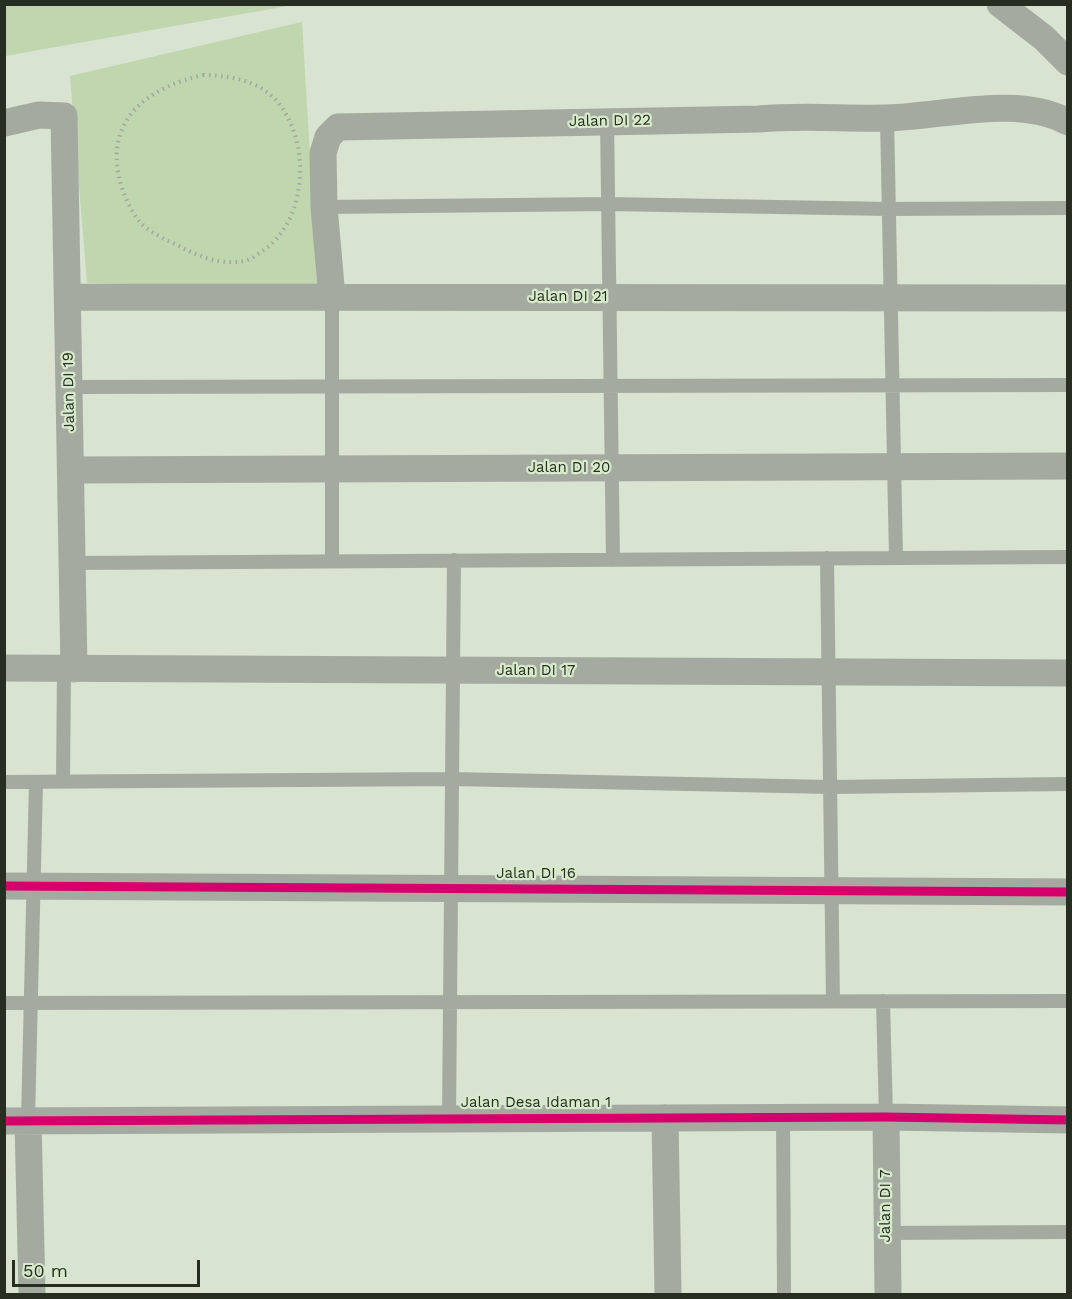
<!DOCTYPE html>
<style>
body{margin:0}
#map{position:relative;width:1072px;height:1299px;overflow:hidden;background:#d8e3d1;font-family:"Work Sans",sans-serif}
canvas{display:block}
.frame{position:absolute;inset:0;border:6px solid #262d21;pointer-events:none}
.scale{position:absolute;left:12px;top:1260px;width:188px;height:27px;box-sizing:border-box;border:3px solid #262d21;border-top:0;padding-left:8px;font-size:18px;line-height:21px;white-space:nowrap;color:#262d21;-webkit-text-stroke:4px #d7eaca;paint-order:stroke}
</style>
<div id="map">
<canvas width="1072" height="1299"></canvas>
<div class="frame"></div>
<div class="scale">50 m</div>
</div>
<script>
const context = document.querySelector('canvas').getContext('2d');
context.lineJoin = 'round';
function fillPath(path, color) {
  context.fillStyle = color;
  context.fill(path, 'evenodd');
}
function stroke(path, color, width, dash) {
  context.strokeStyle = color;
  context.lineWidth = width;
  context.lineCap = dash ? 'butt' : 'round';
  context.setLineDash(dash || []);
  context.stroke(path);
}
function write(font, color, halo, rows, align = 'center') {
  context.font = font + ' "Work Sans",sans-serif';
  context.lineWidth = 4.5;
  context.setLineDash([]);
  context.textBaseline = 'middle';
  context.strokeStyle = halo;
  context.fillStyle = color;
  for (const [text, x, y, turn = 0] of rows) {
    context.save();
    context.translate(x, y);
    context.rotate((+turn || 0) * Math.PI / 180);
    context.textAlign = isNaN(turn) ? turn : align;
    if (halo) context.strokeText(text, 0, 0);
    context.fillText(text, 0, 0);
    context.restore();
  }
}
fillPath(new Path2D(`
 M 5,4 L 293,4 L 293,5 L 5,56 Z
 M 302,22 L 318,289 L 87,283 L 70,76 Z`), '#bfd6ae');
stroke(new Path2D(`
 M 203,75 C 229,76 255,79 275,99 C 312,139 308,219 264,250 C 258,254 251,260 244,261 C 222,265 202,258 183,248 C 169,241 151,234 140,222 C 130,210 122,192 119,177 C 106,116 151,87 203,75 Z`), '#a2a89f', 4, [1.5, 4.5]);
stroke(new Path2D(`
 M 887,118 L 896,558
 M 607,120 L 613,560
 M 324,207 L 608,204 L 889,209 L 1068,208
 M 69,387 L 1068,385
 M 827,558 L 833,1001
 M 332,561 L 332,297
 M 72,563 L 1068,557
 M 63,781 L 64,669
 M 4,782 L 452,779 L 830,787 L 1068,784
 M 883,1001 L 886,1117
 M 4,1003 L 1068,1001
 M 783,1117 L 784,1294
 M 449,1118 L 454,560
 M 28,1121 L 36,782
 M 885,1233 L 1068,1232`), '#a4aaa0', 14);
stroke(new Path2D(`
 M 1000,4 L 1044,38 L 1068,62
 M 4,123 L 39,115 L 64,116 L 74,669
 M 68,297 L 1068,298
 M 332,297 L 324,207 L 323,153 L 328,137 L 338,127 L 759,119 C 802,115 844,119 887,118 C 941,117 1018,94 1068,122
 M 71,470 L 1068,466
 M 4,668 L 1068,673
 M 4,886 L 1068,892
 M 886,1117 L 888,1294
 M 665,1118 L 668,1294
 M 4,1121 L 886,1117 L 1068,1120
 M 28,1121 L 32,1294`), '#a4aaa0', 27);
stroke(new Path2D(`
 M 4,886 L 1068,892
 M 4,1121 L 886,1117 L 1068,1120`), '#d6006c', 9);
write('15px', '#262d21', '#d7eaca', [
 ["Jalan DI 22",610,121,-1],
 ["Jalan DI 21",568,297],
 ["Jalan DI 19",69,392,-91],
 ["Jalan DI 20",569,468],
 ["Jalan DI 17",536,671],
 ["Jalan DI 16",536,874],
 ["Jalan Desa Idaman 1",536,1103],
 ["Jalan DI 7",886,1206,-90]
]);
</script>
